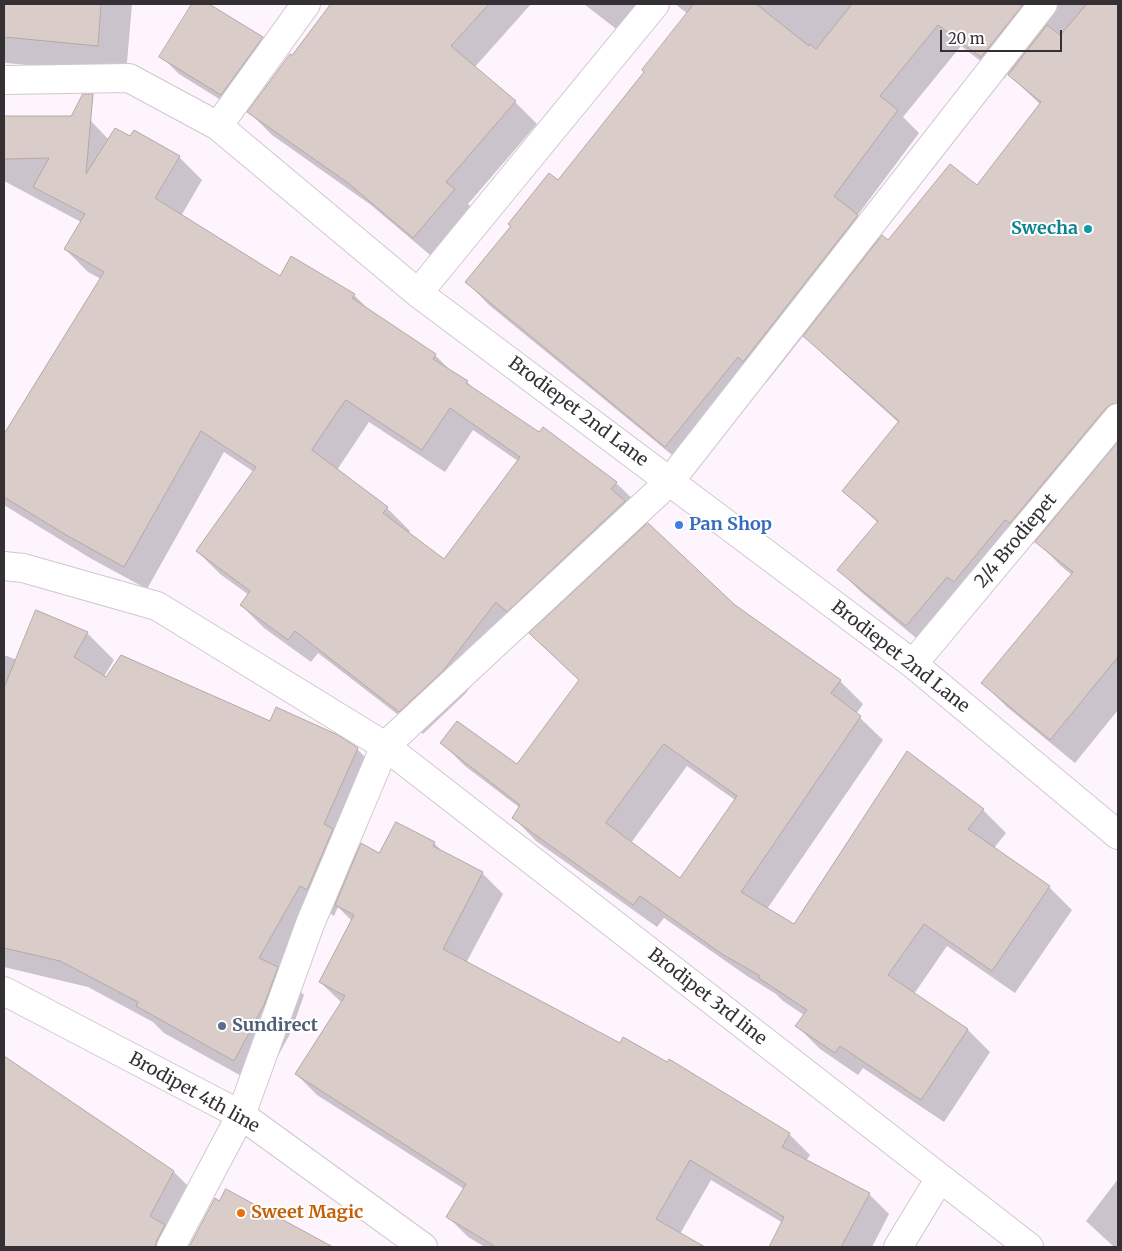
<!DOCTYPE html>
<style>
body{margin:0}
#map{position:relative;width:1122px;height:1251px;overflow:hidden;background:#fdf4fe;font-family:Merriweather,serif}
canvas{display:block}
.frame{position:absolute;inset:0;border:5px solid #343034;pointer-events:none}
.scale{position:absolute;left:940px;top:30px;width:122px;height:22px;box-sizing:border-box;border:2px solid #343034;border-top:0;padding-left:6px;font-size:15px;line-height:18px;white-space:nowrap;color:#343034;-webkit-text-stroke:4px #fff;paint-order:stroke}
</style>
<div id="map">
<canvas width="1122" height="1251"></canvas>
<div class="frame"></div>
<div class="scale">20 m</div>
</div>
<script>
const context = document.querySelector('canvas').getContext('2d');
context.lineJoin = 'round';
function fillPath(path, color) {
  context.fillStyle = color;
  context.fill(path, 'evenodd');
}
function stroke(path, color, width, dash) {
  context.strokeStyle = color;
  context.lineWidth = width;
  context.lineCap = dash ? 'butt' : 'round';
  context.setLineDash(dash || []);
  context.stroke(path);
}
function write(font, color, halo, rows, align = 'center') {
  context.font = font + ' Merriweather,serif';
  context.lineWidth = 4;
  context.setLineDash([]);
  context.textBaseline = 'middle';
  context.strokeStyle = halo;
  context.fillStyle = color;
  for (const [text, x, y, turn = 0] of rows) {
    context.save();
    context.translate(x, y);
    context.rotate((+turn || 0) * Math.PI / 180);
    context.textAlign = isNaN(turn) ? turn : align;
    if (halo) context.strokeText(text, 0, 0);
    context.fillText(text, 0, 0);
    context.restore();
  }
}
fillPath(new Path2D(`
 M 4,4 L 132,4 L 126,74 L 6,63 L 4,61 Z
 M 193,4 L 206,4 L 249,30 L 267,48 L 232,107 L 179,74 L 161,56 Z
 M 333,4 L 531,4 L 474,68 L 515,102 L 537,124 L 468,204 L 476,212 L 436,260 L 371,205 L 272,135 L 250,113 Z
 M 584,4 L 649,4 L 624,35 Z
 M 675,4 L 1118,4 L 1118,710 L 1075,763 L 1007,707 L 983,683 L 1072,575 L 1061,566 L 1036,541 L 1033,544 L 1028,541 L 928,648 L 861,592 L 839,570 L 878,523 L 844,491 L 899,423 L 827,358 L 804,335 L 766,383 L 761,379 L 688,468 L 489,305 L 467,282 L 559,182 L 646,72 L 688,14 ZM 961,46 L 1004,79 L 1008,74 L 1041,105 L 977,187 L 888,242 L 880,239 L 857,216 L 919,133 L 903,117 Z
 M 4,121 L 91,121 L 109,140 L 131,137 L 179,157 L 202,180 L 181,216 L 280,277 L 354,295 L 371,312 L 435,355 L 455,375 L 467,382 L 476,391 L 616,483 L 639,505 L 634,512 L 734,606 L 840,681 L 863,704 L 856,714 L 883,740 L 767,909 L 795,925 L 983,810 L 1006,833 L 994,848 L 1049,887 L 1072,910 L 1015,993 L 947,946 L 914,994 L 967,1029 L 990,1052 L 944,1122 L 863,1068 L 858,1075 L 820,1049 L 797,1026 L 804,1015 L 783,1001 L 776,994 L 747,976 L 664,918 L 657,927 L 536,841 L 514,818 L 520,808 L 465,766 L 442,743 L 517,766 L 580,681 L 520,624 L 465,694 L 423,734 L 318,653 L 311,662 L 264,628 L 241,605 L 249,595 L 220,574 L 197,551 L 254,472 L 224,452 L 147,589 L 90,558 L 4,505 L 4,436 L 101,279 L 88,272 L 65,249 L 81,222 L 4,181 ZM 369,422 L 445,472 L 473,430 L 518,461 L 444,561 L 408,534 L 410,531 L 387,508 L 337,470 ZM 687,766 L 735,800 L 681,879 L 631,843 Z
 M 87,633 L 114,660 L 102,680 L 271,722 L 357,749 L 384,776 L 351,848 L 358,855 L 380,855 L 434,843 L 444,853 L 482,873 L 503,894 L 466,963 L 789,1134 L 810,1155 L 806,1161 L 869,1194 L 889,1214 L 872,1247 L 770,1247 L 783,1223 L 711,1180 L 680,1234 L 702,1247 L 485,1247 L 468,1237 L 447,1216 L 464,1189 L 317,1095 L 296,1074 L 342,1003 L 320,982 L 352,921 L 338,907 L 334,916 L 327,912 L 288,980 L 304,995 L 291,1032 L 261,1087 L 164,1033 L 153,1022 L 88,987 L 4,967 L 4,786 L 43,788 L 4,772 L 4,655 L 17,660 Z
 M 4,1058 L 174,1172 L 203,1201 L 186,1247 L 4,1247 Z
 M 1118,1179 L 1118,1247 L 1114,1247 L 1086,1221 Z
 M 215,1200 L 312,1238 L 322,1247 L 190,1247 Z`), '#0003');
const building = new Path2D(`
 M 4,4 L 101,4 L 98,46 L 4,37 Z
 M 192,4 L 209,4 L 263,37 L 221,95 L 159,57 Z
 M 331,4 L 489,4 L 451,46 L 516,101 L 446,182 L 455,189 L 413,238 L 348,183 L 247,112 L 290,54 L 292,55 Z
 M 694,4 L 756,4 L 809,46 L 810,44 L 816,49 L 852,4 L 1019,4 L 1022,6 L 981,57 L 938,25 L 880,96 L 898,110 L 834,196 L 858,215 L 743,362 L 738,357 L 665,447 L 465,282 L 511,226 L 508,224 L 549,173 L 558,180 L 644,72 L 642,70 Z
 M 1087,4 L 1118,4 L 1118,403 L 1112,404 L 1106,408 L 1010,523 L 1005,520 L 954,582 L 947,577 L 906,626 L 837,570 L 878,521 L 842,491 L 899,421 L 803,336 L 882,235 L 888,240 L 950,164 L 977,185 L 1041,102 L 1008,75 L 1047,25 L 1060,35 Z
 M 83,94 L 93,94 L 86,174 L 115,128 L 130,136 L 134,130 L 180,156 L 155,198 L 280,276 L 291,256 L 355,294 L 352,298 L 436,354 L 433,359 L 468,381 L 466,383 L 539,432 L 543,427 L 617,482 L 611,489 L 625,501 L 507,612 L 496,602 L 443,671 L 399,712 L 295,631 L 288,640 L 240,605 L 250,591 L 196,551 L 256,467 L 201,431 L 124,567 L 66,535 L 4,497 L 4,434 L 104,272 L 64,249 L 85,214 L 33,187 L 49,158 L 4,159 L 4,116 L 71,116 ZM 346,400 L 422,450 L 450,408 L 520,457 L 444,559 L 383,513 L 388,507 L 312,450 Z
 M 1118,442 L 1118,657 L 1050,740 L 981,683 L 1073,572 L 1035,542 Z
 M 648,523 L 735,605 L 841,680 L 831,693 L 861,716 L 741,892 L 794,924 L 907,751 L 984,809 L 968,829 L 1050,886 L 992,971 L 924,924 L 888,975 L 968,1029 L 921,1100 L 840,1046 L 835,1053 L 795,1026 L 807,1010 L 759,978 L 760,976 L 722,954 L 640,896 L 633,905 L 512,818 L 520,805 L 440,743 L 457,721 L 517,764 L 579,680 L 529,633 ZM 664,744 L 737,796 L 680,878 L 606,823 Z
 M 36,610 L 88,632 L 74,657 L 106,677 L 121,655 L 270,721 L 276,707 L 338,735 L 358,748 L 324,824 L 333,829 L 307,890 L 300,886 L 259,958 L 278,967 L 264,1005 L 234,1061 L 136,1006 L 138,1002 L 60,961 L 4,948 L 4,688 Z
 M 396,822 L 435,842 L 433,846 L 483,872 L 443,949 L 620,1043 L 623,1037 L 667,1062 L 669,1059 L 790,1133 L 782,1147 L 870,1193 L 841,1247 L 769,1247 L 784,1217 L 690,1160 L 656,1219 L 705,1247 L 496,1247 L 446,1217 L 466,1184 L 295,1074 L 345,996 L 319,982 L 354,915 L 335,905 L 361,843 L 379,853 Z
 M 4,1056 L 174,1171 L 150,1216 L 165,1225 L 157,1240 L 155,1247 L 4,1247 Z
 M 226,1189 L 333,1247 L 189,1247 L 215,1198 L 219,1201 Z`);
fillPath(building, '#daccc8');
stroke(building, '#b5a8a4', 1);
const minor = new Path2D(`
 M 4,80 L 129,78 L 218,126 L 418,293 L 913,664 L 1118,835
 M 218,126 L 306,4
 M 418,293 L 655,4
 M 4,566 L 23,568 L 157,606 L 385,746 L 1029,1247
 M 913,664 L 1118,418
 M 171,1247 L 241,1115 L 310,924 L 385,746 L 670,481 L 1043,4
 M 898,1247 L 940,1178`);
const tertiary = new Path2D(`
 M 4,991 L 241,1115 L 423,1247`);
stroke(minor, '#d0c7d1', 30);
stroke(tertiary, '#d0c7d1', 30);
stroke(minor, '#fff', 28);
stroke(tertiary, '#fff', 28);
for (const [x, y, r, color] of [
 [1088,229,5,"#0f9aa8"],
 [679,525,5,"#3f7fe0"],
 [222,1026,5,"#5c6f8a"],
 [241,1213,5,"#e8710a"]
]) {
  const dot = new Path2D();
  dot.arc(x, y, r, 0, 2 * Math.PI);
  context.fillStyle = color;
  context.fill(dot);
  stroke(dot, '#fff', 2);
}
write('bold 18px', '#0d838f', '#fff', [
 ["Swecha",1078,229]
], 'right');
write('18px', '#343034', '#fff', [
 ["Brodiepet 2nd Lane",578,412,37],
 ["2/4 Brodiepet",1016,541,-50],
 ["Brodiepet 2nd Lane",900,657,38],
 ["Brodipet 3rd line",707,997,38],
 ["Brodipet 4th line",194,1093,29]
]);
write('bold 18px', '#366cbe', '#fff', [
 ["Pan Shop",689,525]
], 'left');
write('bold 18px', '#4e5e75', '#fff', [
 ["Sundirect",232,1026]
], 'left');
write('bold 18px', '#c56008', '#fff', [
 ["Sweet Magic",251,1213]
], 'left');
</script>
